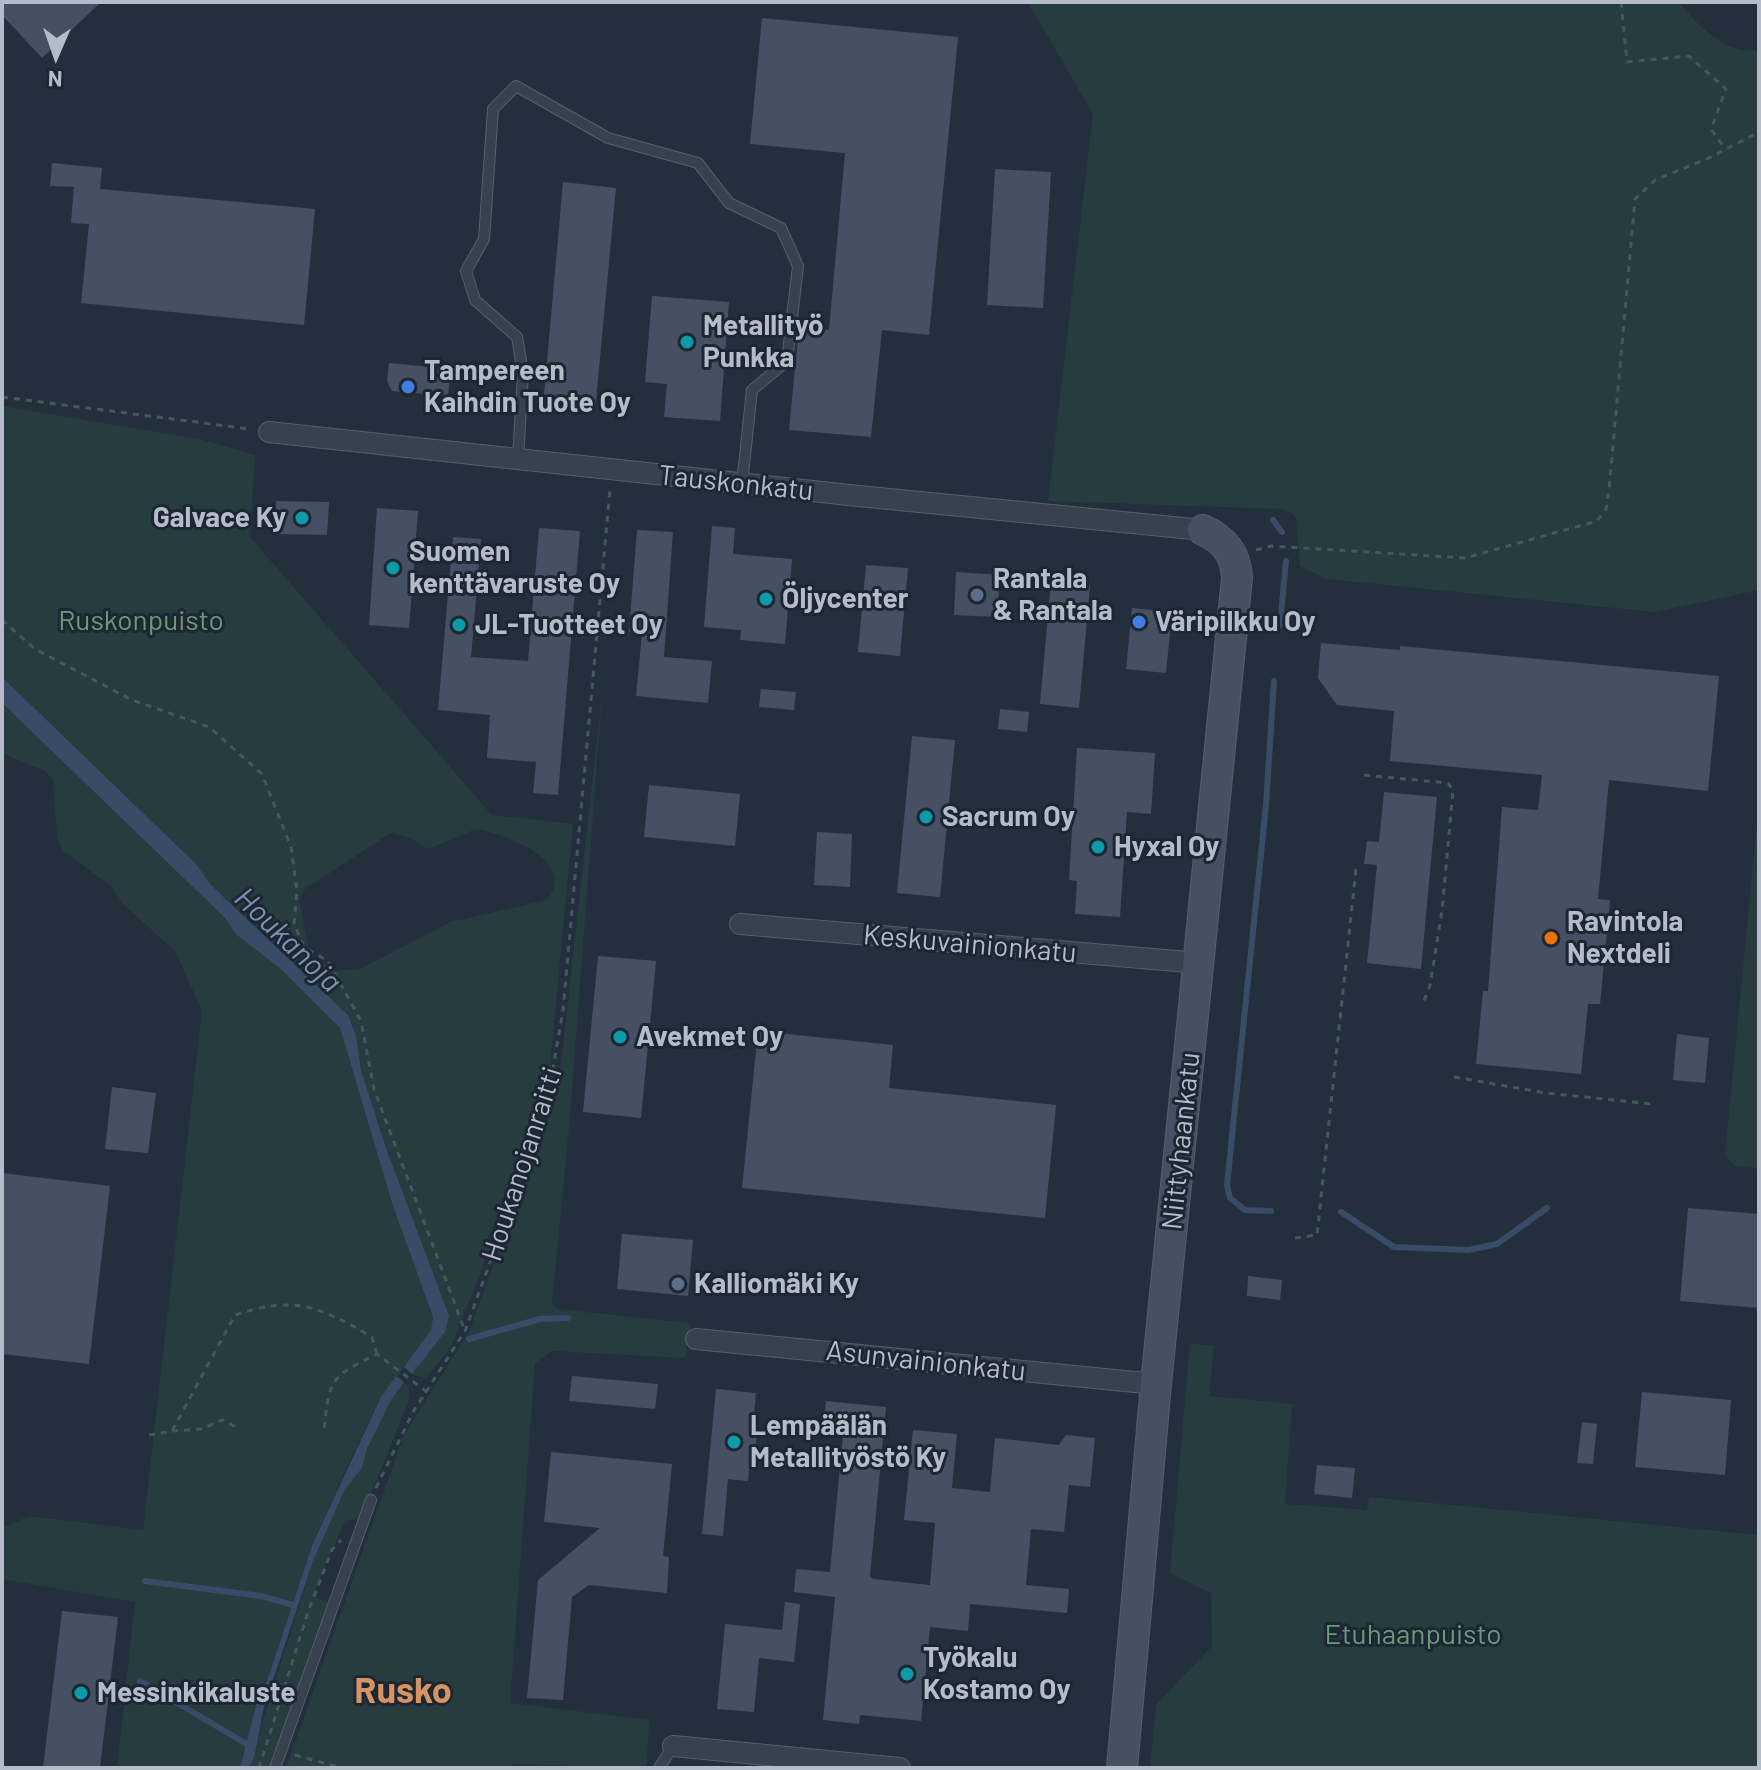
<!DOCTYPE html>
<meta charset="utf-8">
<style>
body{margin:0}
#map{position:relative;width:1761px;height:1770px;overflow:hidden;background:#242f3e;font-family:Barlow,sans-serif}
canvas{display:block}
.frame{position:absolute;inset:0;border:4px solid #b4bcc9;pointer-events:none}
.north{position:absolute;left:16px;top:16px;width:80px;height:80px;-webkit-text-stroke:6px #1d2633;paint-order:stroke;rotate:182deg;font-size:22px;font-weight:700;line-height:32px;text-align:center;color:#b4bcc9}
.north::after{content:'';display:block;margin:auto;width:28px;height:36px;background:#b4bcc9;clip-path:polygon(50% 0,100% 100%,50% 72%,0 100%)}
</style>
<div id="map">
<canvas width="1761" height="1770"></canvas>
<div class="frame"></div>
<div class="north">N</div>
</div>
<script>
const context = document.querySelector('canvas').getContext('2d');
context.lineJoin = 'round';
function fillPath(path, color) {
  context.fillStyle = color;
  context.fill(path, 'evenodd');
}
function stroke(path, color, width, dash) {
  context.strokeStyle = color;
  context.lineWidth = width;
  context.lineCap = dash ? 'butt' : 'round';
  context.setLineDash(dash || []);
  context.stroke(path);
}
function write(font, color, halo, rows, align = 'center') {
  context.font = font + ' Barlow,sans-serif';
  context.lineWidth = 6;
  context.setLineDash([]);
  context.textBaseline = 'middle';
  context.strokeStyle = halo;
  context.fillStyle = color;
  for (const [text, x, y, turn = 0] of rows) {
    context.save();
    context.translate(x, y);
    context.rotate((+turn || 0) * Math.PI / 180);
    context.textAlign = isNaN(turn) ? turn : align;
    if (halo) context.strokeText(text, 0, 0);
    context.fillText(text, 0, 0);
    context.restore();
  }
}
fillPath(new Path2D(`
 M 1028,2 L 1678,2 C 1702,28 1721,52 1759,51 L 1759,590 L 1655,612 L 1327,579 L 1300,566 L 1296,519 L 1292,513 L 1282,509 L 1048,501 L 1093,114 Z
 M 2,406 L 203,440 L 255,455 L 250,537 L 492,815 L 573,824 L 550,1067 L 525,1155 L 489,1237 L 490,1248 L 451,1347 L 425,1379 L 412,1374 L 445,1332 L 449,1316 L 404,1201 L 363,1078 L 352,1023 L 341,1008 L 324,996 L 304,971 L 210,884 L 197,865 L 2,677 ZM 476,829 C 504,833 580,862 547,900 L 451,922 L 360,969 L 336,971 L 310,954 L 299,900 L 305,889 L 391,833 L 410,838 L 428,849 Z
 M 602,695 L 570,1116 L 552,1303 L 558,1309 L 687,1323 L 691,1326 L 685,1358 L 553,1351 L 535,1363 L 510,1703 L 649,1720 L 647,1763 L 644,1768 L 514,1764 L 507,1768 L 286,1768 L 404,1435 L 469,1332 L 558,1091 Z
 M 2,703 L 224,917 L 237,934 L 281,969 L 340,1028 L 393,1206 L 433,1317 L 432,1330 L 381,1398 L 358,1443 L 313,1543 L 267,1681 L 259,1694 L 240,1768 L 117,1768 L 135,1602 L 2,1579 L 2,1528 L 29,1516 L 143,1530 L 202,1011 L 175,951 L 124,905 L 111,886 L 64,852 L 57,838 L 53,780 L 45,771 L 2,753 Z
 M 1759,802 L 1759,1169 L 1735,1166 L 1725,1155 Z
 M 1190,1343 L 1214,1346 L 1209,1396 L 1292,1404 L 1285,1504 L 1367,1510 L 1369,1497 L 1759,1535 L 1759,1768 L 1150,1768 L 1156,1705 L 1212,1646 L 1211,1593 L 1170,1573 Z
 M 404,1382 L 409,1387 L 409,1399 L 362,1517 L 345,1521 L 314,1593 L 315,1597 L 330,1603 L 272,1768 L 248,1768 L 313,1561 L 345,1489 L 362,1468 L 367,1449 L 391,1400 Z`), '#263c3f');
fillPath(new Path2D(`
 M 2,677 L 197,865 L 210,884 L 348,1015 L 356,1036 L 361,1070 L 386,1148 L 449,1316 L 445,1332 L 412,1374 L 404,1367 L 431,1330 L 433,1317 L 393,1206 L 340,1028 L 281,969 L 237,935 L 224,917 L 2,703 Z
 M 396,1376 L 404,1382 L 391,1400 L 367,1449 L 362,1468 L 345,1489 L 313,1561 L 264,1707 L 254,1758 L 248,1768 L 240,1768 L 258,1698 L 267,1681 L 313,1543 L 381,1397 Z`), '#394c67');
stroke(new Path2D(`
 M 1273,520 L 1282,532
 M 1280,625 L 1286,561
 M 1271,1211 L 1245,1210 L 1230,1198 L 1227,1185 L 1266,805 L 1274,681
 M 1341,1212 L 1394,1247 L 1468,1250 L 1497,1244 L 1547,1208
 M 469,1339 L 540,1319 L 568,1318
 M 145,1581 L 261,1596 L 293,1605
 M 140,1681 L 250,1746`), '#394c67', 6);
fillPath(new Path2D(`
 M 2,2 L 101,2 L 42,58 L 2,15 Z
 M 762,18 L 958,37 L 929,335 L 882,330 L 871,437 L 789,430 L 799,328 L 829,330 L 845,153 L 750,144 Z
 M 52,163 L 102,168 L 100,189 L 315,209 L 304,325 L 81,303 L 89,224 L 71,223 L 74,187 L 50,186 Z
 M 995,169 L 1051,172 L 1043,308 L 987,305 Z
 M 563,182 L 616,188 L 595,411 L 543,406 Z
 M 652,296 L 729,302 L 720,421 L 664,417 L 667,384 L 645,382 Z
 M 389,363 L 451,369 L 448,396 L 392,391 L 387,381 Z
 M 276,501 L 329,502 L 327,535 L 275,534 Z
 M 377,508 L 418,511 L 409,628 L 369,625 Z
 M 712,526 L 735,528 L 733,554 L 792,559 L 785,644 L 740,640 L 741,630 L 704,627 Z
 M 539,528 L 580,531 L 558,795 L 533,793 L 536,762 L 487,758 L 490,715 L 438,710 L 453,537 L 481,539 L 471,657 L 528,661 Z
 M 637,530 L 673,532 L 664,657 L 712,661 L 708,703 L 636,696 L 642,633 L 629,632 Z
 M 866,565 L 908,568 L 900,656 L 858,652 Z
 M 956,572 L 1000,575 L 997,617 L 954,615 Z
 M 1051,582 L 1090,586 L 1079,708 L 1040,704 Z
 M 1132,608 L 1172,612 L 1166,673 L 1126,669 Z
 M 1321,643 L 1400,650 L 1400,646 L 1719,676 L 1708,791 L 1609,780 L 1598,899 L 1610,900 L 1600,1004 L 1588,1004 L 1581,1074 L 1476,1064 L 1483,991 L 1488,991 L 1502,807 L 1538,810 L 1542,775 L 1390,761 L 1394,711 L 1337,705 L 1318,678 Z
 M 761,689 L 796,692 L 794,710 L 759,707 Z
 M 1000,709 L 1029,712 L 1027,732 L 998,729 Z
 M 912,736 L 955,740 L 940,897 L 897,893 Z
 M 1077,748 L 1155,753 L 1151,814 L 1127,812 L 1120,917 L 1075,914 L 1077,881 L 1069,880 Z
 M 649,785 L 740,794 L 735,846 L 644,837 Z
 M 1384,792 L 1437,797 L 1421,969 L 1367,963 L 1377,865 L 1364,864 L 1367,841 L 1379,842 Z
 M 817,832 L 852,834 L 850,887 L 814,885 Z
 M 598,956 L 656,961 L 641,1118 L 583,1112 Z
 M 758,1031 L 893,1045 L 889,1088 L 1056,1105 L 1045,1218 L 742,1188 Z
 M 1677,1034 L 1709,1038 L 1705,1083 L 1673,1080 Z
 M 112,1087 L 156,1093 L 148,1153 L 105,1149 Z
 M 2,1173 L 110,1186 L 89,1364 L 2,1354 Z
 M 1688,1208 L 1759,1214 L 1759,1308 L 1680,1301 Z
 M 622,1234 L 693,1240 L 688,1296 L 617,1289 Z
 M 1248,1276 L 1282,1280 L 1280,1300 L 1247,1296 Z
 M 572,1376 L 658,1384 L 655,1409 L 569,1401 Z
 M 716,1389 L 756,1393 L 752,1434 L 757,1435 L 755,1450 L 751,1449 L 748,1481 L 728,1479 L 723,1536 L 702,1534 Z
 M 1642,1392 L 1731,1400 L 1725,1475 L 1635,1467 Z
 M 826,1401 L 886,1407 L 870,1576 L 873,1579 L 930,1585 L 935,1523 L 904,1520 L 913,1430 L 957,1434 L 952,1488 L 990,1492 L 995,1438 L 1059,1445 L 1066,1435 L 1095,1438 L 1090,1487 L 1069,1485 L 1064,1532 L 1031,1529 L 1026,1585 L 1069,1589 L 1067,1613 L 970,1604 L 968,1631 L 930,1627 L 921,1721 L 860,1715 L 859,1724 L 823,1720 L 835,1597 L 794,1592 L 796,1569 L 830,1572 L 844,1423 L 824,1421 Z
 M 1582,1422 L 1597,1424 L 1593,1464 L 1577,1463 Z
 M 551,1452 L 672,1464 L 663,1556 L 669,1557 L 667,1593 L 589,1585 L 572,1597 L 563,1700 L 527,1698 L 538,1580 L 600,1528 L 544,1522 Z
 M 1317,1465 L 1355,1468 L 1352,1498 L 1314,1494 Z
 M 785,1602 L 800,1604 L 794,1662 L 759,1658 L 754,1712 L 717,1709 L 725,1624 L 782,1630 Z
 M 62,1611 L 118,1617 L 100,1768 L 43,1768 Z`), '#455162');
const lane = new Path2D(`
 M 518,459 L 523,373 L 517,337 L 475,300 L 466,271 L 484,239 L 493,109 L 516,86 L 608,138 L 698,163 L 729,203 L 781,228 L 798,266 L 787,361 L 752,390 L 742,484
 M 275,1768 L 371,1500
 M 659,1768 L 673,1746`);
const street = new Path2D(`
 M 269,432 L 849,495 L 1203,530
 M 740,924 L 1200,963
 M 696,1339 L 1156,1384
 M 673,1746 L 900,1768`);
const secondary = new Path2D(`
 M 1122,1768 L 1156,1384 L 1237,578 C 1236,554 1225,540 1203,530`);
stroke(lane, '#565f6c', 12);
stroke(street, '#565f6c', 22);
stroke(secondary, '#565f6c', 32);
stroke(new Path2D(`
 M 1621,2 L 1627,62 L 1689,56 L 1726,89 L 1711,129 L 1726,150
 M 2,397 L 250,429
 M 1256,550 L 1271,546 L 1465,558 L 1597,521 L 1606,509 L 1609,490 L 1635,199 L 1655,180 L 1709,158 L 1759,132
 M 2,620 L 35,649 L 132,700 L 209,727 L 262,774 L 291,847 L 297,891 L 294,924 L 304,947 L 328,961 L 361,1021 L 374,1089 L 465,1331
 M 1364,775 L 1448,783 L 1453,790 L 1442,911 L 1430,985 L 1424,1001
 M 1454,1077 L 1546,1093 L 1652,1104
 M 1295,1238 L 1317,1235 L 1356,869
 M 324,1428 C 330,1377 331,1377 377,1354 L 427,1392
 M 172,1431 L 201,1429 L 222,1420 L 236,1427
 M 149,1435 L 172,1431 L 235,1315 C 296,1295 318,1306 372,1337 L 377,1354
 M 376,1488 L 413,1412 L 465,1331 L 546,1109 L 563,1010 L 610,489
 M 256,1689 L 280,1697
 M 295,1755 L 342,1768
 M 259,1768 L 309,1609 L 332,1550 L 341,1540
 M 1758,1768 L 1759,1767`), '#44595c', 3, [6, 6]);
stroke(lane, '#38414e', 10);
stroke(street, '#38414e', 20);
stroke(secondary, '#465061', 30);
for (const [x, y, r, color] of [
 [687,342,8,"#0f9aa8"],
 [408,387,8,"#3f7fe0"],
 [302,518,8,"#0f9aa8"],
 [393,568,8,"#0f9aa8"],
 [977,595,8,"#5c6f8a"],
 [766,599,8,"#0f9aa8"],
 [1139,622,8,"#3f7fe0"],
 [459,625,8,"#0f9aa8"],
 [926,817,8,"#0f9aa8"],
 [1098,847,8,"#0f9aa8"],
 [1551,938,8,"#e8710a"],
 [620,1037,8,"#0f9aa8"],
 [678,1284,8,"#5c6f8a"],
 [734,1442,8,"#0f9aa8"],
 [907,1674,8,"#0f9aa8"],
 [81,1693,8,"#0f9aa8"]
]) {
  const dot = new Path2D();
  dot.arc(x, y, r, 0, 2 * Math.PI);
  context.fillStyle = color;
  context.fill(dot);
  stroke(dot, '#1d2633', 3);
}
write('bold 28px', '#b4bcc9', '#1d2633', [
 ["Metallityö",703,326],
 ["Punkka",703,358],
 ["Tampereen",424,371],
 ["Kaihdin Tuote Oy",424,403],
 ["Galvace Ky",286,518,"right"],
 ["Suomen",409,552],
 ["kenttävaruste Oy",409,584],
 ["Rantala",993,579],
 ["& Rantala",993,611],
 ["Öljycenter",782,599],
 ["Väripilkku Oy",1155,622],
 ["JL-Tuotteet Oy",475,625],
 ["Sacrum Oy",942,817],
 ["Hyxal Oy",1114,847],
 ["Ravintola",1567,922],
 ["Nextdeli",1567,954],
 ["Avekmet Oy",636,1037],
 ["Kalliomäki Ky",694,1284],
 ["Lempäälän",750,1426],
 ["Metallityöstö Ky",750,1458],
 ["Työkalu",923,1658],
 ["Kostamo Oy",923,1690],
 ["Messinkikaluste",97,1693]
], 'left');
write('28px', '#b4bcc9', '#1d2633', [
 ["Tauskonkatu",736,483,6],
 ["Keskuvainionkatu",970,944,5],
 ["Niittyhaankatu",1181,1141,-84],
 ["Houkanojanraitti",522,1164,-72],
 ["Asunvainionkatu",926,1361,6]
]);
write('28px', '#6b9a76', '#1d2633', [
 ["Ruskonpuisto",141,621],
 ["Etuhaanpuisto",1413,1635]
]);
write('italic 30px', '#7c92b1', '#1d2633', [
 ["Houkanoja",288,940,44]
]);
write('bold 36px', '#d59563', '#1d2633', [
 ["Rusko",403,1691]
]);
</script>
